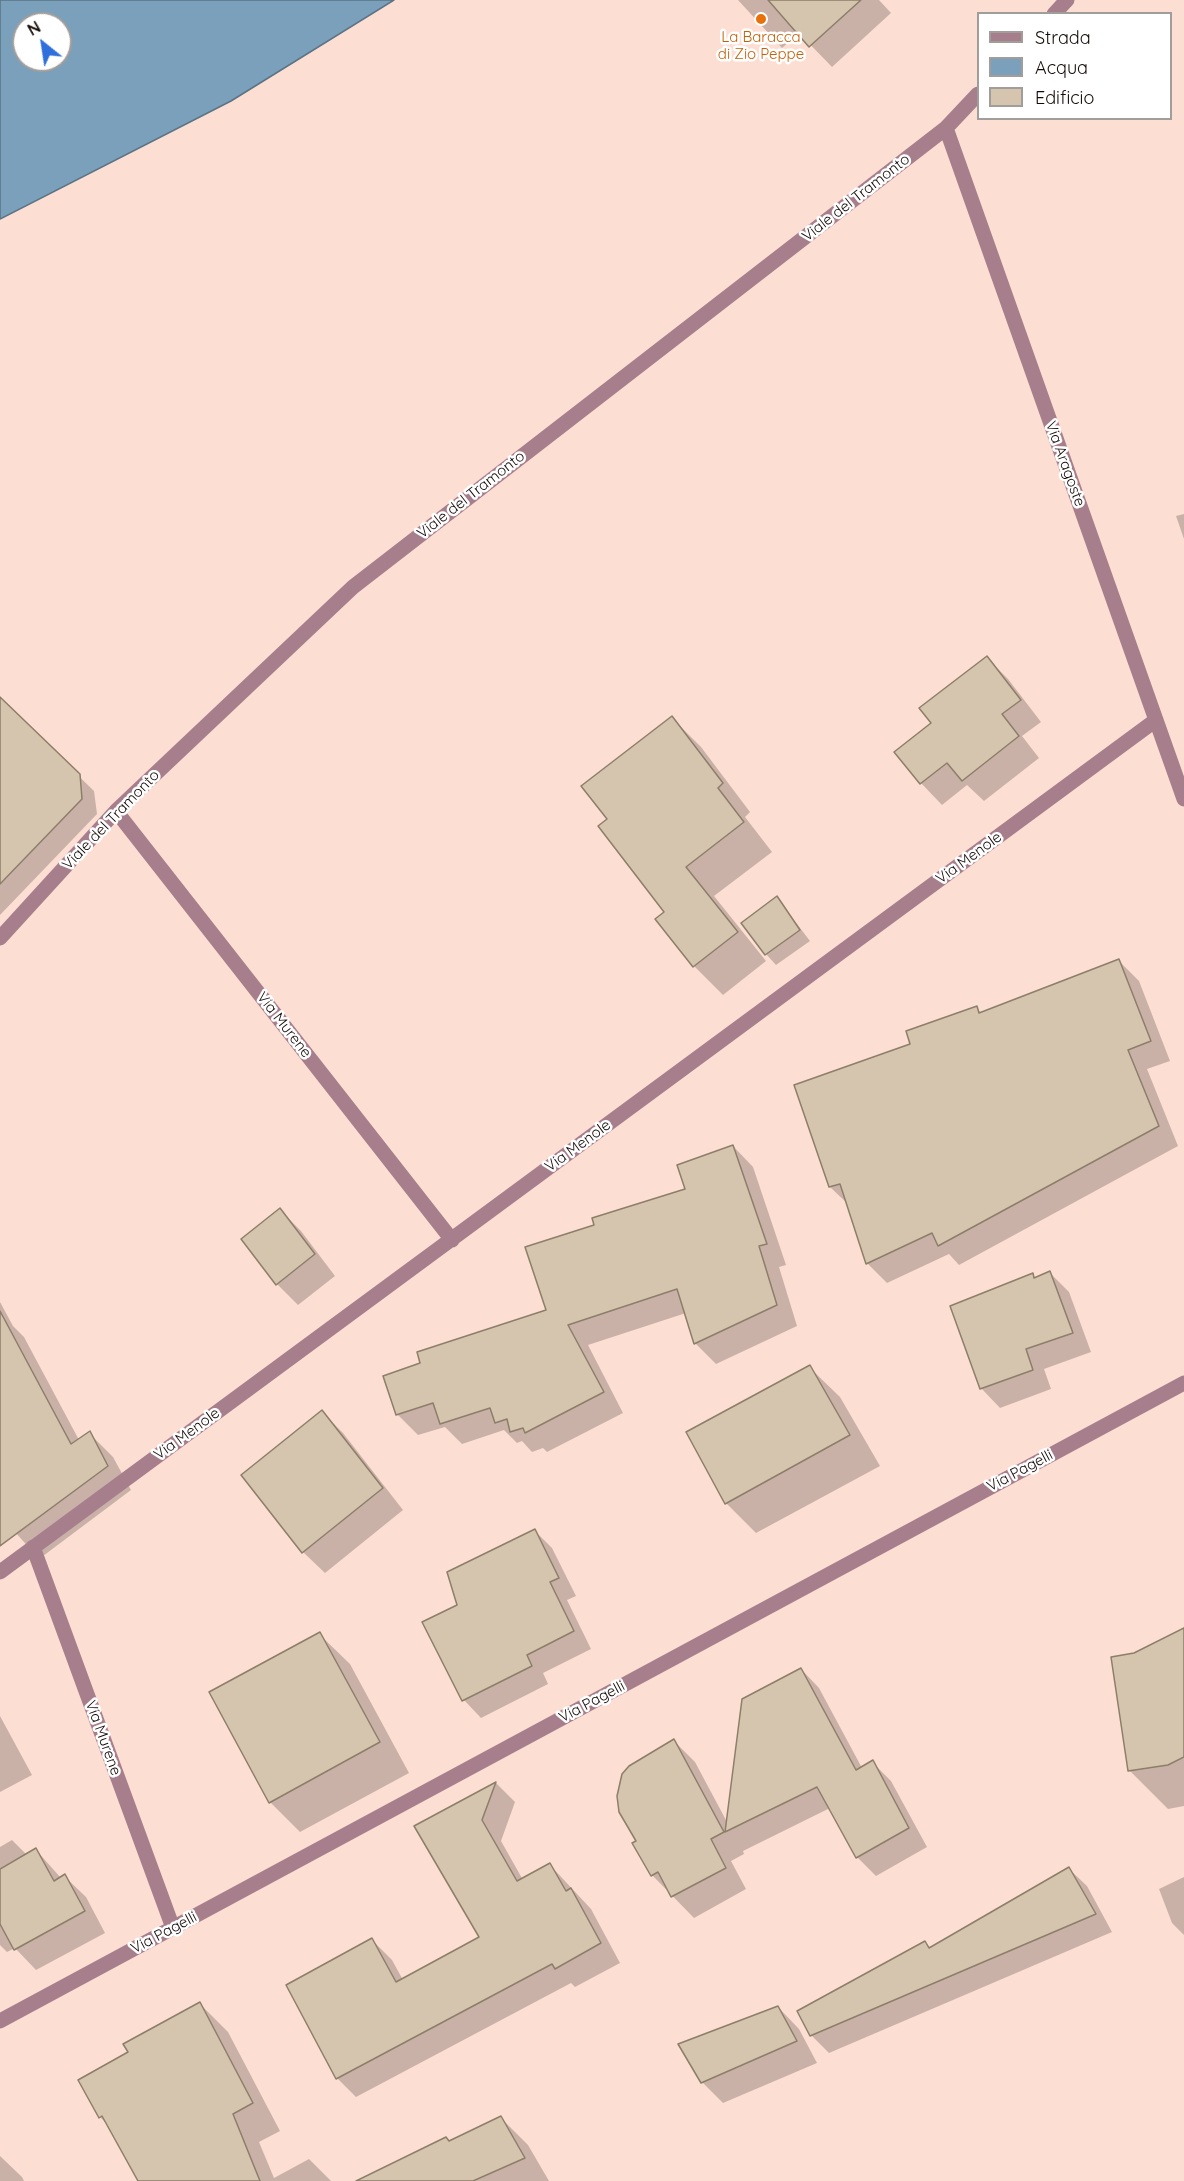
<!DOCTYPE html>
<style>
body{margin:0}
#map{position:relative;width:1184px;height:2181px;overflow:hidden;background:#fcded3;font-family:Quicksand,sans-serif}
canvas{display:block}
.legend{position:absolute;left:977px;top:12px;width:195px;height:108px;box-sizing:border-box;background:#fff;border:2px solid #a19d9b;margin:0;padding:8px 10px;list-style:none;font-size:18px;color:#130906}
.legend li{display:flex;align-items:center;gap:12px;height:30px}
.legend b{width:30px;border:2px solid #a19d9b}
.north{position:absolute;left:12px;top:12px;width:60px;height:60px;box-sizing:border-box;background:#fff;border:2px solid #a19d9b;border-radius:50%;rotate:330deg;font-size:16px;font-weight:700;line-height:24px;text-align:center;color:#130906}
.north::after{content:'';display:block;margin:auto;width:21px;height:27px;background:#2e6fdc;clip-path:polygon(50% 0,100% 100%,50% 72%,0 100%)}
</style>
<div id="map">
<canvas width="1184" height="2181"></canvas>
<ul class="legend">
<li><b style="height:8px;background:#a77f8c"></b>Strada</li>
<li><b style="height:16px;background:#7aa0bb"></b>Acqua</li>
<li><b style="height:16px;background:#d5c5ae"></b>Edificio</li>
</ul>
<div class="north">N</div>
</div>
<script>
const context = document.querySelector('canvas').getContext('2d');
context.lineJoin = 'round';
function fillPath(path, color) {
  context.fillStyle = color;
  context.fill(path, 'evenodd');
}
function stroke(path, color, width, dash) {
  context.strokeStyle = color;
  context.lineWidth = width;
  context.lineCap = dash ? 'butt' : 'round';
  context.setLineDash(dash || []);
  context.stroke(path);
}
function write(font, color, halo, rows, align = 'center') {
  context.font = font + ' Quicksand,sans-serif';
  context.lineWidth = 5;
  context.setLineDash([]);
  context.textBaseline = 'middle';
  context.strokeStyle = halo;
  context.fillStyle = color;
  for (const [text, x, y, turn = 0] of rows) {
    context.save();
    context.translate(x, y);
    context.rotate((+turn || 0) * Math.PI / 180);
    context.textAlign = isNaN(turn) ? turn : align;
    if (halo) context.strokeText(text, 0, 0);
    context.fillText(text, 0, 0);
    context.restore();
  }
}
const water = new Path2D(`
 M 0,0 L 394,0 L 231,101 L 0,219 ZM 24,24 L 60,24 L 60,60 L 24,60 Z`);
fillPath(water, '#7aa0bb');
stroke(water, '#5b7385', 1.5);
fillPath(new Path2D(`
 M 738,0 L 879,0 L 891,13 L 832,67 L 799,33 L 782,48 Z
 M 1184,514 L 1184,539 L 1176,516 Z
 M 987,658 L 1008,679 L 1041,722 L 1022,736 L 1039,758 L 984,801 L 967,785 L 942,805 L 921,783 L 933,723 Z
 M 0,699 L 94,791 L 97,814 L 0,915 Z
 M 672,718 L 701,747 L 750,812 L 745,817 L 772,852 L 714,896 L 766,961 L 723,995 L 694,966 L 657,919 L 666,912 L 609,820 Z
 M 777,898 L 810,941 L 776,965 L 766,954 Z
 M 1119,961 L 1139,981 L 1170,1061 L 1147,1069 L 1178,1146 L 959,1265 L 949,1254 L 887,1283 L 867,1263 L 849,1205 L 830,1187 L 912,1045 L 977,1008 L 982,1014 Z
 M 733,1146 L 753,1167 L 786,1265 L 779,1267 L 797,1326 L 716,1364 L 695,1343 L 686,1313 L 588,1345 L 623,1413 L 547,1452 L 543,1448 L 532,1452 L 522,1441 L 517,1443 L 504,1430 L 462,1444 L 445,1427 L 418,1435 L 398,1415 L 385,1377 L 548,1311 L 596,1226 L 687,1190 Z
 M 280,1210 L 301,1231 L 335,1276 L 298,1305 L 277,1284 Z
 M 1050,1273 L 1069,1292 L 1091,1352 L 1044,1369 L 1051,1389 L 1000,1408 L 981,1388 L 1032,1275 L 1036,1279 Z
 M 0,1302 L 13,1326 L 24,1337 L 79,1440 L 89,1433 L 113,1457 L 131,1490 L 39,1559 L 0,1515 Z
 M 809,1367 L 840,1397 L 880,1466 L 756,1533 L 726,1503 Z
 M 322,1412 L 343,1433 L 403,1510 L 325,1573 L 303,1552 Z
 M 534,1530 L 552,1548 L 576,1596 L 567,1600 L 591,1649 L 543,1673 L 548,1684 L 481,1718 L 464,1700 L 424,1622 L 459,1605 Z
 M 1184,1627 L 1184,1806 L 1168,1809 L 1130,1771 L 1135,1654 L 1177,1633 Z
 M 319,1634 L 350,1664 L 409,1773 L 300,1832 L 270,1802 Z
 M 801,1669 L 819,1688 L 862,1768 L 872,1762 L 891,1781 L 927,1847 L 876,1876 L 857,1857 L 830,1808 L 743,1851 L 744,1854 L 731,1861 L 746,1889 L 694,1918 L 652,1875 L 621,1812 L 623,1774 L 639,1760 L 674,1741 L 695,1762 L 727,1822 Z
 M 0,1716 L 32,1775 L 0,1792 Z
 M 496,1783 L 515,1802 L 501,1841 L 523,1880 L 550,1865 L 591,1909 L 620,1963 L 575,1987 L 571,1983 L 356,2097 L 337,2078 L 372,1940 L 392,1960 L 403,1980 L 482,1938 L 416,1826 Z
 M 12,1840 L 27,1855 L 36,1850 L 61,1878 L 64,1876 L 86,1897 L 105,1933 L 36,1970 L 15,1948 L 7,1952 L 0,1945 L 0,1847 Z
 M 1069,1869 L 1087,1886 L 1112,1932 L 829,2053 L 811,2035 L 925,1942 L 931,1948 Z
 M 1184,1877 L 1184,1935 L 1172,1923 L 1159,1889 Z
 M 200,2004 L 228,2032 L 280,2131 L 259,2142 L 274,2178 L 309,2159 L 331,2181 L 139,2181 L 111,2128 L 100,2117 L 130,2053 Z
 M 778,2007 L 799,2029 L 817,2063 L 723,2103 L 702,2082 Z
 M 501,2118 L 528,2145 L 549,2181 L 359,2181 Z
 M 0,2156 L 22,2177 L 24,2181 L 0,2181 Z`), '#0003');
const building = new Path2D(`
 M 768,0 L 861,0 L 809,47 Z
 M 987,656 L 1021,700 L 1002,714 L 1019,736 L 962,781 L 947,763 L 920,784 L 894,752 L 931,723 L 919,708 Z
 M 0,697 L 80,774 L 82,799 L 0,884 Z
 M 672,716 L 723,783 L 718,788 L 744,822 L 686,867 L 738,932 L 693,967 L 655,919 L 664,912 L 598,826 L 607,819 L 581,786 Z
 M 777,896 L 800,930 L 765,955 L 741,923 Z
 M 1119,959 L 1151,1041 L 1128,1050 L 1159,1126 L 938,1246 L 932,1233 L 866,1264 L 840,1184 L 829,1187 L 794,1085 L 910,1044 L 906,1031 L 977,1006 L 979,1013 Z
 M 733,1145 L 767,1244 L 759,1246 L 777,1305 L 694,1344 L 677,1289 L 568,1325 L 604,1392 L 525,1433 L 523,1428 L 510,1432 L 507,1419 L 495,1423 L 490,1408 L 440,1424 L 433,1403 L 396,1415 L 383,1376 L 420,1363 L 417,1352 L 546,1310 L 525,1247 L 594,1225 L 592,1218 L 685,1189 L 677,1165 Z
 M 280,1208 L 315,1254 L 276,1285 L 241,1239 Z
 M 1050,1271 L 1073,1333 L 1026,1349 L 1033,1370 L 980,1389 L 950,1306 L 1033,1273 L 1034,1278 Z
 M 0,1311 L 71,1444 L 90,1431 L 108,1466 L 0,1546 Z
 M 810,1365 L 850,1435 L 725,1504 L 686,1432 Z
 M 322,1410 L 383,1488 L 302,1553 L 241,1475 Z
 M 535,1529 L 559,1578 L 550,1582 L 574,1631 L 527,1655 L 532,1666 L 462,1701 L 422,1622 L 457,1605 L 447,1572 Z
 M 1184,1628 L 1184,1757 L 1168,1765 L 1128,1771 L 1111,1657 L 1134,1653 Z
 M 320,1632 L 380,1742 L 269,1803 L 209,1692 Z
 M 801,1668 L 856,1770 L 873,1760 L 909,1828 L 856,1858 L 817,1787 L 725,1832 L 742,1699 Z
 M 674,1739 L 724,1832 L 711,1839 L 726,1868 L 671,1897 L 658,1872 L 651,1876 L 632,1843 L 636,1841 L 619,1812 L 617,1796 L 622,1774 L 629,1766 Z
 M 496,1782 L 482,1820 L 517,1881 L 550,1863 L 566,1891 L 571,1888 L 601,1943 L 555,1969 L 552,1964 L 336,2079 L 286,1985 L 372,1938 L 396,1982 L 479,1937 L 414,1826 Z
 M 36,1848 L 54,1881 L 65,1874 L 85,1911 L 14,1950 L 0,1924 L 0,1869 Z
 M 1069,1867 L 1096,1914 L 810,2036 L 797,2011 L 925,1941 L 929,1948 Z
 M 200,2002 L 253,2103 L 233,2114 L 260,2181 L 138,2181 L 102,2116 L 99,2118 L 78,2080 L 128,2052 L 123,2044 Z
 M 778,2006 L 797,2041 L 701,2083 L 678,2044 Z
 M 501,2116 L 525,2158 L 473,2181 L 356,2181 L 446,2137 L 449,2141 Z`);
fillPath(building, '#d5c5ae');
stroke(building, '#8d7e69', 1.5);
stroke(new Path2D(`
 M 1054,14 L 1067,0
 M 946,128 L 1184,799
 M 116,811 L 452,1240
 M 0,938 L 116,811 L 353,587 L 946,128 L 978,94
 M 33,1547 L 173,1928
 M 0,1572 L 1156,720
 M 0,2021 L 1184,1383`), '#a77f8c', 15);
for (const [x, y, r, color] of [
 [761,19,6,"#e8710a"]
]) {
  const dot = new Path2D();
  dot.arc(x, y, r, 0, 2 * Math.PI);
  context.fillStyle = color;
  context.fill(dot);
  stroke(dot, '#fff', 2);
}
write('15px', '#c56008', '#fff', [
 ["La Baracca",761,37],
 ["di Zio Peppe",761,54]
]);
write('15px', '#130906', '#fff', [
 ["Viale del Tramonto",856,198,-38],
 ["Via Aragoste",1065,464,70],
 ["Viale del Tramonto",471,495,-38],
 ["Viale del Tramonto",111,820,-46],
 ["Via Menole",969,858,-36],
 ["Via Murene",284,1025,52],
 ["Via Menole",578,1146,-36],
 ["Via Menole",187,1434,-36],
 ["Via Pagelli",1020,1471,-28],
 ["Via Pagelli",592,1702,-28],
 ["Via Murene",103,1738,70],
 ["Via Pagelli",164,1933,-28]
]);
</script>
